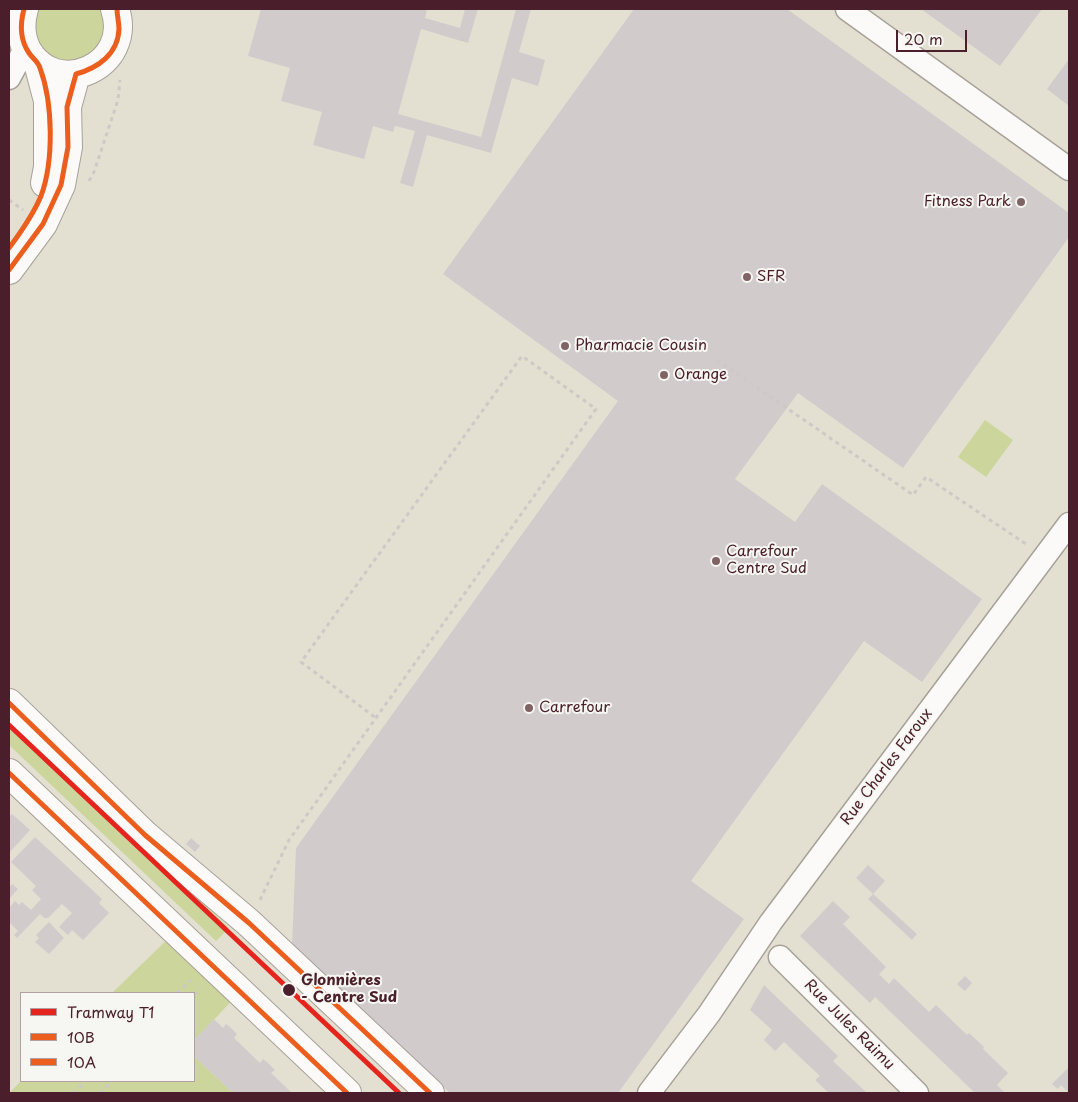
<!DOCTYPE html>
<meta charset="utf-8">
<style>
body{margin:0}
#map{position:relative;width:1078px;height:1102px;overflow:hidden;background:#e3e0d1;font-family:"Playpen Sans",sans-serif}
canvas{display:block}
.frame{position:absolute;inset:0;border:10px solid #4a1f2b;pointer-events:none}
.legend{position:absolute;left:20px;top:992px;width:175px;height:90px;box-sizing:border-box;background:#f6f6f2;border:1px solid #b1a0a2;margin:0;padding:6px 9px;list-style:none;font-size:15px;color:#4a1f2b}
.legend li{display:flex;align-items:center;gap:10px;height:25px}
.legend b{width:25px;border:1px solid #b1a0a2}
.scale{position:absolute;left:896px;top:30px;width:71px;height:22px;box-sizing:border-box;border:2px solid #4a1f2b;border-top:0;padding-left:6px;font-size:15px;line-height:18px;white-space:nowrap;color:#4a1f2b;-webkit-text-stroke:4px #f6f6f2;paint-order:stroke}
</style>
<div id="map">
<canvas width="1078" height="1102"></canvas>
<div class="frame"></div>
<ul class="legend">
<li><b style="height:6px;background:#e5251d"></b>Tramway T1</li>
<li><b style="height:6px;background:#eb5e1d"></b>10B</li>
<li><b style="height:6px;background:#eb5e1d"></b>10A</li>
</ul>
<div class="scale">20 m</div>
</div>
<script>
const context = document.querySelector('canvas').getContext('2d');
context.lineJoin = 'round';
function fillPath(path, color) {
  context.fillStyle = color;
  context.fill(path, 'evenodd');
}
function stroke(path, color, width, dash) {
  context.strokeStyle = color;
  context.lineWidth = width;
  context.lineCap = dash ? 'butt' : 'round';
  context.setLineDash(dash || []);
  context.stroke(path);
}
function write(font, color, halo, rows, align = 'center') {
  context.font = font + ' "Playpen Sans",sans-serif';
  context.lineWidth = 4;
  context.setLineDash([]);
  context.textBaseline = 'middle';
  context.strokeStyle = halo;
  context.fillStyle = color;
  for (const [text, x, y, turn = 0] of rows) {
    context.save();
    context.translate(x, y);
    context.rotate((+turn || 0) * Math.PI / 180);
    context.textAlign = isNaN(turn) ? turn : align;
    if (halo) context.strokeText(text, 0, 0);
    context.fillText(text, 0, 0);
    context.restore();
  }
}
fillPath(new Path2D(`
 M 38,9 L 102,9 C 107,20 106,35 98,45 C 95,48 92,54 88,56 C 58,75 22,40 38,9 Z
 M 985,420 L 1013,440 L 986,477 L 958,457 Z
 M 9,720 L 229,928 L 216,941 L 9,745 Z
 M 176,931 L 240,992 L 194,1041 L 194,993 L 112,993 Z
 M 194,1056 L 233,1093 L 9,1093 L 21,1081 L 194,1081 Z`), '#ccd69c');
fillPath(new Path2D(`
 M 261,9 L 427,9 L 425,18 L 460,28 L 465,9 L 478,9 L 468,43 L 421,29 L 398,114 L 481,137 L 516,9 L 531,9 L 519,52 L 545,60 L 538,86 L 512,78 L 491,153 L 427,135 L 413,187 L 400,183 L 415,131 L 395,126 L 393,132 L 373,126 L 364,159 L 313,145 L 322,112 L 281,101 L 290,68 L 248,56 Z
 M 634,9 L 787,9 L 1069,213 L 1069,237 L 903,468 L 798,393 L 735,479 L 795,522 L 822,484 L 982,599 L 922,682 L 864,641 L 691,881 L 744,919 L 618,1093 L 450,1093 L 292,946 L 296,848 L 618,401 L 443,274 Z
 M 921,9 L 1042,9 L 1000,66 Z
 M 1069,59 L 1069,106 L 1047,89 Z
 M 12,814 L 30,830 L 9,853 L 9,817 Z
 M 35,837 L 102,899 L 99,903 L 109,913 L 83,940 L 72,930 L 68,935 L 59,927 L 72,913 L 62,904 L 48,918 L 44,918 L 40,914 L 17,938 L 14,935 L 18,931 L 9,922 L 9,908 L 15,901 L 19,905 L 22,902 L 31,910 L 41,899 L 32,890 L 36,886 L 11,862 Z
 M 191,838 L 200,846 L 195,852 L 186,844 Z
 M 868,865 L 885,881 L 873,894 L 856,878 Z
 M 12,884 L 18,889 L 9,899 L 9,888 Z
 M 873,894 L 917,934 L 912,940 L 868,899 Z
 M 833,901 L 850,917 L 843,924 L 886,967 L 879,974 L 889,984 L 894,978 L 929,1012 L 936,1005 L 967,1035 L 969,1033 L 984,1047 L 983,1049 L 1008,1073 L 997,1085 L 1005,1093 L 975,1093 L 875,997 L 870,1003 L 800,936 Z
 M 49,922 L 64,938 L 49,954 L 35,942 L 39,938 L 36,935 Z
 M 965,976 L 972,983 L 965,991 L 957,984 Z
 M 764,985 L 838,1056 L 833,1061 L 867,1093 L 829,1093 L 815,1080 L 820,1076 L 784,1042 L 775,1051 L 764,1040 L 772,1030 L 750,1010 Z
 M 214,1019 L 223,1028 L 226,1024 L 230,1027 L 237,1034 L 234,1038 L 260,1063 L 263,1059 L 268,1063 L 275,1070 L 271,1073 L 292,1093 L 233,1093 L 196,1058 L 194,1056 L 194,1041 Z
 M 1069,1067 L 1069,1093 L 1061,1085 L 1058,1089 L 1052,1084 Z`), '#d1cbcc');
const street = new Path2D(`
 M 847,9 L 1069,169
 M 9,78 L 26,47
 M 780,957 L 917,1093
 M 649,1093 L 709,1014 L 771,922 L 1069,524`);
const secondary = new Path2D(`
 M 24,9 C 20,23 20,36 27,50 C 56,101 134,66 115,9
 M 38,63 L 48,101 L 48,167 L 45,183
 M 9,270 L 43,224 L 61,185 L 68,147 L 67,107 L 76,74`);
const primary = new Path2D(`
 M 9,703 L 145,835 L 249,923 L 430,1093
 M 9,773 L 347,1093`);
stroke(street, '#a8a199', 25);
stroke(secondary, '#a8a199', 30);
stroke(primary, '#a8a199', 30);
stroke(new Path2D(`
 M 89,181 L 94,172 L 118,100 L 120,80
 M 9,200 L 23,210
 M 717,360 L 913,495 L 926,477 L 1026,544
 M 260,900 L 289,840 L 596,409 L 522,356 L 301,662 L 376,718
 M 177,993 L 191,980
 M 194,995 L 200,988
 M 73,1093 L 86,1081
 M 100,1093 L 112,1081`), '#cdc9c6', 3, [4, 4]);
stroke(street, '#fbfaf8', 22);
stroke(secondary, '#fbfaf8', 28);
stroke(primary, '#fbfaf8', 28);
stroke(new Path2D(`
 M 9,270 L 43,224 L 61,185 L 68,147 L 67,107 L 76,74 C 98,68 118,54 119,29 C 119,22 117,16 117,9
 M 9,703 L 145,835 L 249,923 L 430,1093`), '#eb5e1d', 5);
stroke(new Path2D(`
 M 9,248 C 21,232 33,215 41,196 C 54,161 53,103 40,68 C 38,61 33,59 29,53 C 20,40 20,24 24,9
 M 9,773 L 347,1093`), '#eb5e1d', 5);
stroke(new Path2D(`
 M 9,725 L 399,1093`), '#e5251d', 5);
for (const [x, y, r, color] of [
 [1021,202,5,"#806365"],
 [747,277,5,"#806365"],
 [565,346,5,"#806365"],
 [664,375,5,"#806365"],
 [716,561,5,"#806365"],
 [529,708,5,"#806365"],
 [289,990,7,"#4a1f2b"]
]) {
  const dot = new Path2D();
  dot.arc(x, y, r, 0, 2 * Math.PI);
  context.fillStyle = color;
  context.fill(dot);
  stroke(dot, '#f6f6f2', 2);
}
write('15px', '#4a1f2b', '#f6f6f2', [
 ["Fitness Park",1011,202,"right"],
 ["SFR",757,277],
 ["Pharmacie Cousin",575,346],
 ["Orange",674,375],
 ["Carrefour",726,552],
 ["Centre Sud",726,569],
 ["Carrefour",539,708]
], 'left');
write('15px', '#4a1f2b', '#f6f6f2', [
 ["Rue Charles Faroux",887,767,-53],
 ["Rue Jules Raimu",849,1025,45]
]);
write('bold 15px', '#4a1f2b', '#f6f6f2', [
 ["Glonnières",301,981],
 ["- Centre Sud",301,998]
], 'left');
</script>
